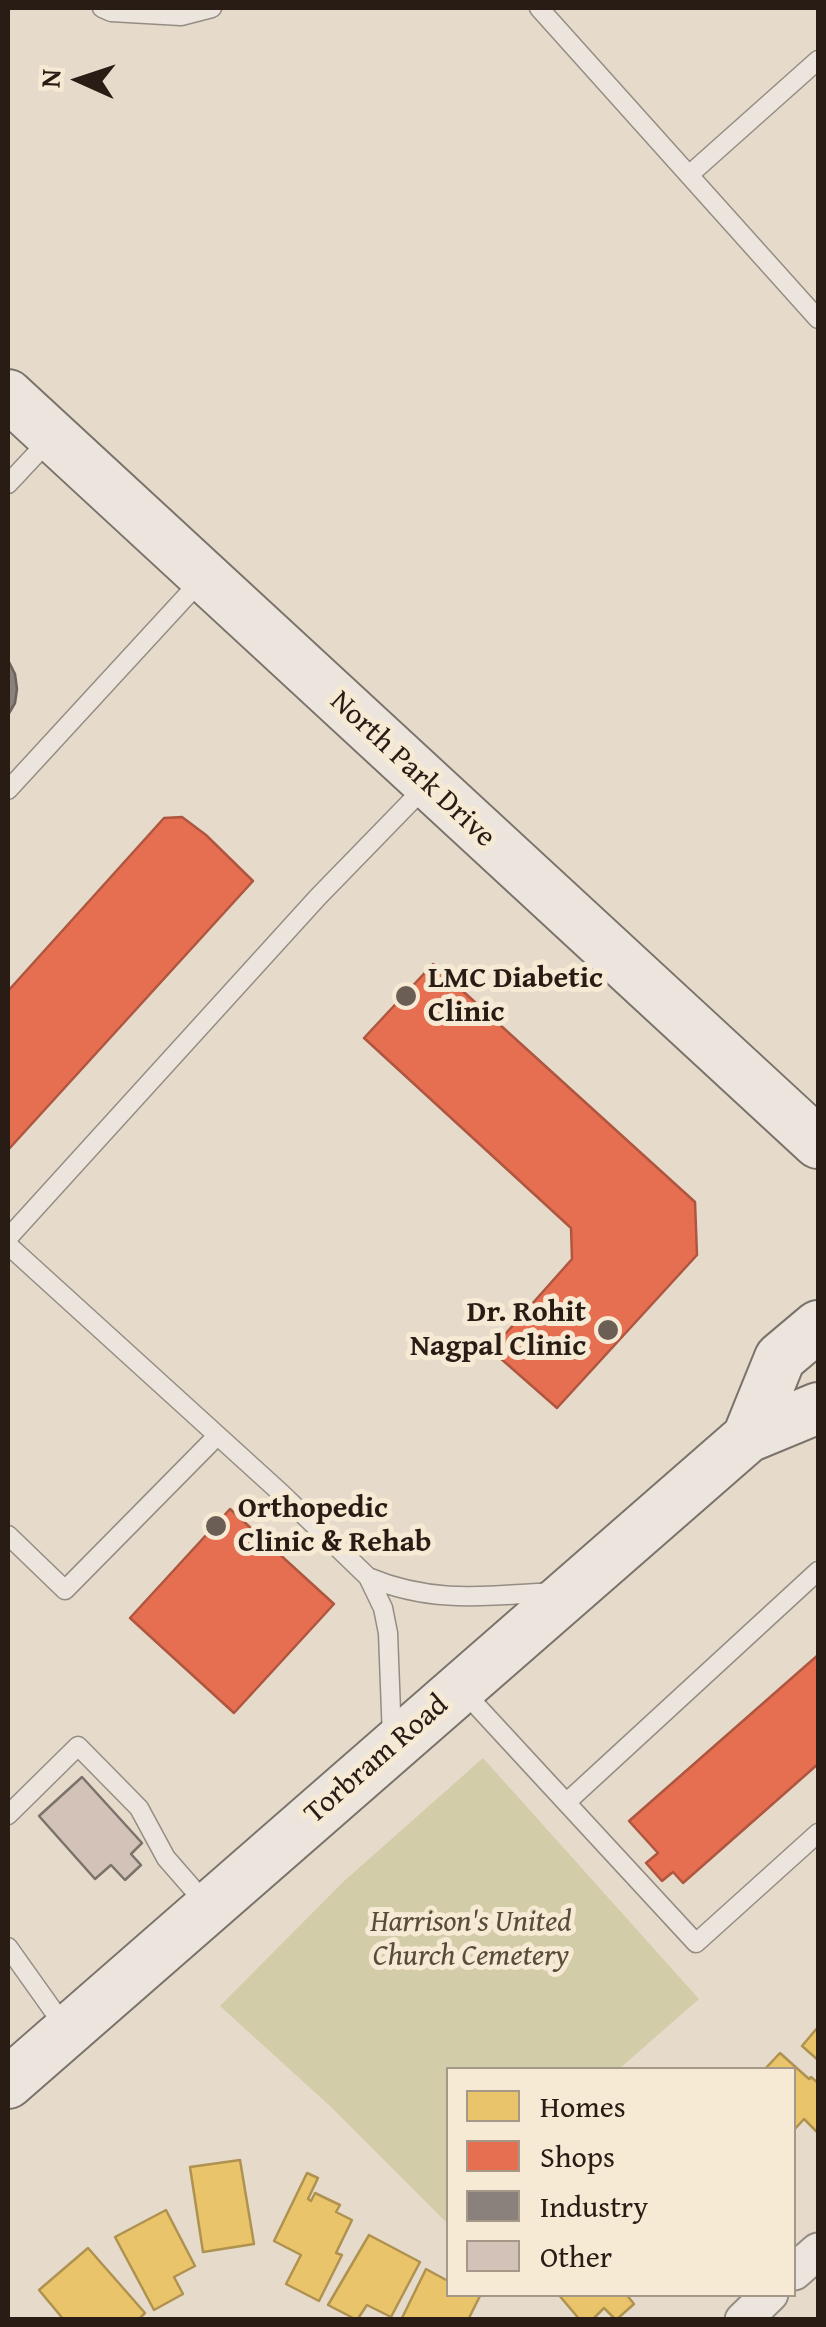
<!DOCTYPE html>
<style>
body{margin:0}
#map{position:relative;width:826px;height:2327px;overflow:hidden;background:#e6dbcb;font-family:"Gentium Book Plus",serif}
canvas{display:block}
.frame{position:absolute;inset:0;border:10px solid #291c15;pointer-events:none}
.legend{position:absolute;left:446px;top:2067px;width:350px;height:230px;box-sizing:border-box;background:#f7ead5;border:2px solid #a59888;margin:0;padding:12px 18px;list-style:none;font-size:30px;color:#291c15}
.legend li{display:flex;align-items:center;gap:20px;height:50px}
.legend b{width:50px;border:2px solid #a59888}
.north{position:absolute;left:30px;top:30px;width:100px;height:100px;-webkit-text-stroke:8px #f7ead5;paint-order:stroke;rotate:273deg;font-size:28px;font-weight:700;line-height:40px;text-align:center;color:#291c15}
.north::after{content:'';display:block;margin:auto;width:35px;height:45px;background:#291c15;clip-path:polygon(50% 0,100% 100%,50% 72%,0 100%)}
</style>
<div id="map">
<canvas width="826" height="2327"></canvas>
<div class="frame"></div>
<ul class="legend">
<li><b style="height:28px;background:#e9c46a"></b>Homes</li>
<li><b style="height:28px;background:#e76f51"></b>Shops</li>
<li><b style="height:28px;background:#8a817c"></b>Industry</li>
<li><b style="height:28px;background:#d2c2b8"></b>Other</li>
</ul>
<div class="north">N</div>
</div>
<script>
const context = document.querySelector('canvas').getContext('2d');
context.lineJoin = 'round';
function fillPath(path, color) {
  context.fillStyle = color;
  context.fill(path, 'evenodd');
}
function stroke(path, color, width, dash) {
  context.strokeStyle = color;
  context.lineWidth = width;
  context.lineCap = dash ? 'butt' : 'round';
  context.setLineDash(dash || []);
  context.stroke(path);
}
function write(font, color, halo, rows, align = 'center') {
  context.font = font + ' "Gentium Book Plus",serif';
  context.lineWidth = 10;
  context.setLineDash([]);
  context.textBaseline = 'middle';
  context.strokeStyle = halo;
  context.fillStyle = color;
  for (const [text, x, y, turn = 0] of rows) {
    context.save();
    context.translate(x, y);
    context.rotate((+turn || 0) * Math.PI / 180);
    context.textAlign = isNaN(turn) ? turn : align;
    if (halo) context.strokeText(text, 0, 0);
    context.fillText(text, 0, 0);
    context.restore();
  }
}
fillPath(new Path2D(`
 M 483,1758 L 699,1999 L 619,2069 L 448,2070 L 448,2219 L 446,2222 L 331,2107 L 220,2006 L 343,1882 Z`), '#d2cca8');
const homes = new Path2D(`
 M 818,2027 L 818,2060 L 802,2046 Z
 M 780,2053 L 809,2079 L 811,2077 L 818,2083 L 818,2133 L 804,2119 L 794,2130 L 794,2070 L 764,2070 Z
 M 240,2160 L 254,2244 L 203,2252 L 190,2167 Z
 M 307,2173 L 318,2178 L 308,2199 L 311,2201 L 315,2193 L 340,2205 L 336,2212 L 352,2220 L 336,2253 L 342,2255 L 319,2301 L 286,2284 L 301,2255 L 274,2241 Z
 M 166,2210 L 195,2266 L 174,2277 L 183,2294 L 154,2310 L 115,2237 Z
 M 369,2235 L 420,2262 L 391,2317 L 367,2305 L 357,2320 L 328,2305 Z
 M 88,2248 L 145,2313 L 138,2320 L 64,2320 L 39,2290 Z
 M 426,2269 L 448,2281 L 448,2294 L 480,2296 L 468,2320 L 401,2320 Z
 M 558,2294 L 626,2294 L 634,2304 L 616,2320 L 604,2308 L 592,2320 L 580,2320 Z`);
fillPath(homes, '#e9c46a');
stroke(homes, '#af9250', 2.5);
const shops = new Path2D(`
 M 182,817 L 206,835 L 253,881 L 8,1150 L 8,991 L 164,818 Z
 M 433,964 L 695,1202 L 697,1255 L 557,1408 L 491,1350 L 572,1259 L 571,1228 L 364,1038 Z
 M 230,1509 L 334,1604 L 234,1713 L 130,1618 Z
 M 818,1655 L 818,1764 L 683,1883 L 673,1872 L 662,1881 L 646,1863 L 658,1853 L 629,1821 Z`);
fillPath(shops, '#e76f51');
stroke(shops, '#ae563f', 2.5);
const industry = new Path2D(`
 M 8,660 L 15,674 L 17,689 L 15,703 L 8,715 Z`);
fillPath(industry, '#8a817c');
stroke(industry, '#6d635d', 2.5);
const building = new Path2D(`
 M 82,1777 L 142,1843 L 131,1854 L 141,1865 L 125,1880 L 111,1865 L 95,1879 L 39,1816 Z`);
fillPath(building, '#d2c2b8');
stroke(building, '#7a736b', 2.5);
const lane = new Path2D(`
 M 102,8 L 111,12 L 181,16 L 212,8
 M 539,8 L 818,319
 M 689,175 L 818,60
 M 8,484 L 52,437
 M 8,790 L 204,577
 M 8,1238 L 318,897 L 425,787
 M 8,1245 L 282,1494 L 368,1577 L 383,1608 L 388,1633 L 392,1738
 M 8,1535 L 65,1590 L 217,1436
 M 368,1577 C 432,1604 486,1596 554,1592
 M 464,1692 L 696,1943 L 818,1833
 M 568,1801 L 818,1571
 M 8,1815 L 78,1746 L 139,1808 L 166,1858 L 207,1905
 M 8,1947 L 67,2030`);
const street = new Path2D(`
 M 794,2272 L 818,2251
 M 743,2320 L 770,2294`);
const secondary = new Path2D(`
 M 8,395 L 818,1143
 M 748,1437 L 780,1358 L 818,1326
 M 8,2083 L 748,1437 L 818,1408`);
stroke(lane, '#958d84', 21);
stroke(street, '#958d84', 39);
stroke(secondary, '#7a736b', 54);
stroke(lane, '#ebe5dd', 18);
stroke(street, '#ebe5dd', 35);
stroke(secondary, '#ebe5dd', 50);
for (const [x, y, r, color] of [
 [406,996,12,"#6b5f55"],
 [608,1330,12,"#6b5f55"],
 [216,1526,12,"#6b5f55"]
]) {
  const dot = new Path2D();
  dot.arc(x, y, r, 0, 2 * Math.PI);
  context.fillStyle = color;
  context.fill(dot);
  stroke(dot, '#f7ead5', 4);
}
write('30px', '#291c15', '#f7ead5', [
 ["North Park Drive",412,770,43],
 ["Torbram Road",377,1760,-41]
]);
write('bold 30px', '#291c15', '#f7ead5', [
 ["LMC Diabetic",428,979],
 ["Clinic",428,1013],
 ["Dr. Rohit",586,1313,"right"],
 ["Nagpal Clinic",586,1347,"right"],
 ["Orthopedic",238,1509],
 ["Clinic & Rehab",238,1543]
], 'left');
write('italic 30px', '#574d39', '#f7ead5', [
 ["Harrison's United",471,1923],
 ["Church Cemetery",471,1957]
]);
</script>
